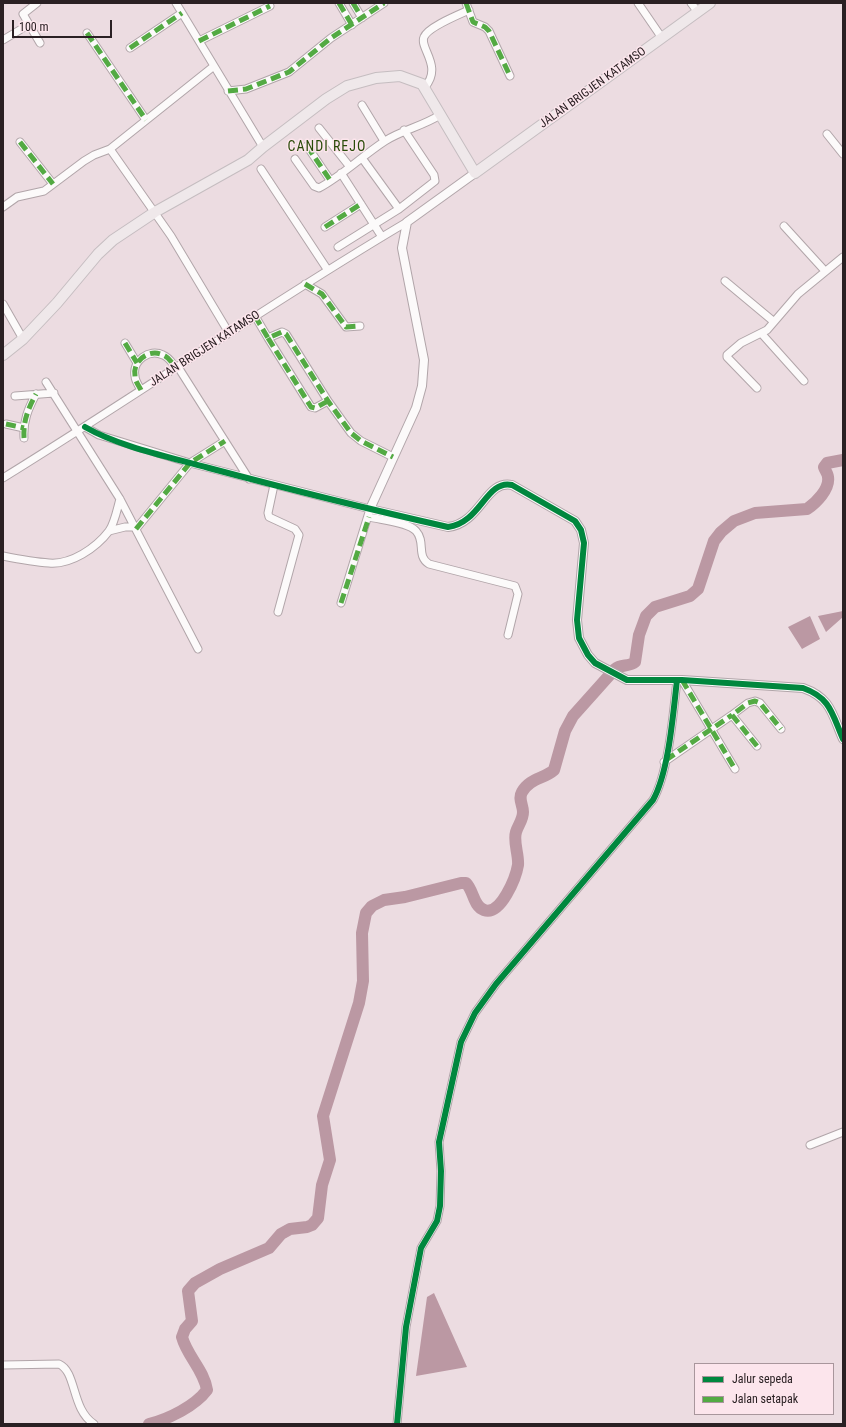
<!DOCTYPE html>
<style>
body{margin:0}
#map{position:relative;width:846px;height:1427px;overflow:hidden;background:#ecdce1;font-family:"Roboto Condensed",sans-serif}
canvas{display:block}
.frame{position:absolute;inset:0;border:4px solid #2a2023;pointer-events:none}
.legend{position:absolute;left:694px;top:1363px;width:140px;height:52px;box-sizing:border-box;background:#fce5ec;border:1px solid #a8969c;margin:0;padding:5px 7px;list-style:none;font-size:12px;color:#2a2023}
.legend li{display:flex;align-items:center;gap:8px;height:20px}
.legend b{width:20px;border:1px solid #a8969c}
.scale{position:absolute;left:12px;top:20px;width:100px;height:18px;box-sizing:border-box;border:2px solid #2a2023;border-top:0;padding-left:5px;font-size:12px;line-height:14px;white-space:nowrap;color:#2a2023;-webkit-text-stroke:3px #fce5ec;paint-order:stroke}
</style>
<div id="map">
<canvas width="846" height="1427"></canvas>
<div class="frame"></div>
<ul class="legend">
<li><b style="height:5px;background:#00873e"></b>Jalur sepeda</li>
<li><b style="height:5px;background:#53aa43"></b>Jalan setapak</li>
</ul>
<div class="scale">100 m</div>
</div>
<script>
const context = document.querySelector('canvas').getContext('2d');
context.lineJoin = 'round';
function fillPath(path, color) {
  context.fillStyle = color;
  context.fill(path, 'evenodd');
}
function stroke(path, color, width, dash) {
  context.strokeStyle = color;
  context.lineWidth = width;
  context.lineCap = dash ? 'butt' : 'round';
  context.setLineDash(dash || []);
  context.stroke(path);
}
function write(font, color, halo, rows, align = 'center') {
  context.font = font + ' "Roboto Condensed",sans-serif';
  context.lineWidth = 3;
  context.setLineDash([]);
  context.textBaseline = 'middle';
  context.strokeStyle = halo;
  context.fillStyle = color;
  for (const [text, x, y, turn = 0] of rows) {
    context.save();
    context.translate(x, y);
    context.rotate((+turn || 0) * Math.PI / 180);
    context.textAlign = isNaN(turn) ? turn : align;
    if (halo) context.strokeText(text, 0, 0);
    context.fillText(text, 0, 0);
    context.restore();
  }
}
fillPath(new Path2D(`
 M 843,611 L 843,617 L 826,632 L 818,616 Z
 M 810,616 L 820,639 L 802,649 L 788,627 Z
 M 434,1293 L 467,1367 L 416,1376 L 427,1297 Z`), '#bb98a3');
stroke(new Path2D(`
 M 149,1424 C 169,1419 195,1406 207,1390 C 204,1370 187,1356 182,1337 L 185,1329 L 192,1321 L 188,1291 L 195,1283 L 220,1269 L 269,1248 L 281,1234 L 290,1229 L 307,1227 L 312,1225 L 318,1218 L 322,1185 L 330,1160 L 323,1116 L 359,1003 L 363,981 L 362,933 L 366,913 L 372,906 L 384,900 L 405,897 L 461,883 L 466,883 C 474,891 473,906 484,910 C 501,916 516,877 518,865 C 519,855 513,842 516,832 C 518,825 523,820 523,812 C 523,805 518,799 522,792 C 530,778 544,779 554,770 L 565,731 L 573,716 L 615,669 C 621,664 629,667 635,662 L 639,635 L 646,616 L 655,607 L 690,596 L 698,589 L 714,541 L 721,532 L 734,521 L 755,513 L 807,509 C 816,503 830,489 828,477 C 828,474 825,470 824,467 L 827,463 L 843,460`), '#bb98a3', 12);
const minor = new Path2D(`
 M 37,3 L 23,14 L 40,43
 M 176,3 L 263,147
 M 339,3 L 352,25
 M 353,3 L 362,18
 M 466,3 L 473,22 L 485,27 L 489,31 L 510,76
 M 638,3 L 662,38
 M 691,3 L 698,12
 M 87,33 L 146,120
 M 3,40 L 28,25
 M 199,41 L 270,6
 M 130,48 L 182,13
 M 425,87 C 443,66 419,48 424,37 C 428,27 458,15 469,10
 M 228,91 L 246,89 L 289,72 L 331,38 L 384,3
 M 362,105 L 384,141
 M 319,128 L 350,167
 M 827,134 L 843,154
 M 20,142 L 53,184
 M 307,146 L 330,180
 M 110,149 L 171,236 L 229,333
 M 362,158 L 399,209
 M 295,159 L 314,186 L 319,188 C 343,175 362,156 385,141 C 402,130 423,126 440,115
 M 261,169 L 327,269
 M 341,173 L 382,237
 M 3,207 L 17,197 L 44,191 L 84,161 L 94,155 L 110,149 L 214,66
 M 784,226 L 825,271
 M 325,227 L 361,204
 M 338,247 L 399,209 L 435,181 L 434,175 L 404,130
 M 725,281 L 773,321
 M 305,284 L 322,294 L 346,327 L 360,326
 M 3,304 L 23,339
 M 255,316 L 268,338 L 282,332 L 286,334 L 328,401 L 351,433 L 361,441 L 393,457
 M 761,333 L 804,381
 M 268,338 L 311,407 L 315,408 L 328,401
 M 125,343 L 137,363
 M 178,367 L 249,479
 M 46,382 L 120,499 L 198,649
 M 757,388 L 727,357 L 727,355 L 741,343 L 767,330 L 798,294 L 843,257
 M 141,390 C 139,386 135,381 135,376 C 132,361 149,348 163,355 C 169,357 172,363 176,368
 M 15,396 L 54,393
 M 6,424 L 24,428
 M 85,427 L 99,435 L 190,463 L 370,509 L 341,603
 M 24,438 C 23,421 28,409 36,394
 M 3,478 C 139,394 270,303 407,222
 M 274,485 L 268,513 L 269,517 L 295,529 L 299,535 L 278,612
 M 369,517 C 381,520 408,522 416,531 C 426,542 416,556 429,564 L 515,586 L 518,594 L 508,635
 M 136,529 L 190,463 L 225,441
 M 109,531 L 125,527 L 134,527
 M 3,556 C 18,559 33,562 49,563 C 71,565 96,548 109,531 C 115,522 117,509 120,499
 M 682,680 L 735,769
 M 757,746 L 732,715 L 748,703 L 755,701 L 760,703 L 781,729
 M 664,762 L 732,715
 M 810,1145 L 843,1132
 M 3,1365 L 59,1364 C 77,1372 71,1409 94,1424
 M 397,1424 L 406,1327 L 421,1248 L 437,1221 L 440,1206 L 441,1171 L 439,1142 L 461,1042 L 475,1013 L 496,984 L 653,800 C 669,771 673,714 677,680`);
const tertiary = new Path2D(`
 M 475,173 L 407,222 L 402,248 L 424,360 L 422,386 L 416,408 L 370,509 L 448,527 C 481,523 486,479 512,485 L 575,521 L 581,530 L 584,543 L 577,620 L 579,638 L 588,655 L 595,663 L 627,680 L 682,680 L 803,688 C 831,698 832,714 843,739`);
const primary = new Path2D(`
 M 3,355 L 23,339 L 57,303 L 98,254 L 113,240 L 155,212 L 248,160 L 263,147 L 326,99 L 347,86 L 376,78 L 400,76 L 422,84 L 475,173 L 710,3`);
stroke(minor, '#b1a5a9', 9);
stroke(tertiary, '#b1a5a9', 10);
stroke(primary, '#c5bdc0', 12);
stroke(minor, '#fcfafa', 7);
stroke(tertiary, '#fcfafa', 8);
stroke(primary, '#efe8ea', 10);
stroke(new Path2D(`
 M 339,3 L 352,25
 M 353,3 L 362,18
 M 466,3 L 473,22 L 485,27 L 489,31 L 510,76
 M 87,33 L 146,120
 M 199,41 L 270,6
 M 130,48 L 182,13
 M 228,91 L 246,89 L 289,72 L 331,38 L 384,3
 M 20,142 L 53,184
 M 307,146 L 330,180
 M 325,227 L 361,204
 M 305,284 L 322,294 L 346,327 L 360,326
 M 255,316 L 268,338 L 282,332 L 286,334 L 328,401 L 351,433 L 361,441 L 393,457
 M 268,338 L 311,407 L 315,408 L 328,401
 M 125,343 L 137,363
 M 141,390 C 139,386 135,381 135,376 C 132,361 149,348 163,355 C 169,357 172,363 176,368
 M 6,424 L 24,428
 M 24,438 C 23,421 28,409 36,394
 M 136,529 L 190,463 L 225,441
 M 341,603 L 369,517
 M 682,680 L 735,769
 M 757,746 L 732,715 L 748,703 L 755,701 L 760,703 L 781,729
 M 666,760 L 732,715`), '#53aa43', 5, [10, 5]);
stroke(new Path2D(`
 M 85,427 C 120,447 170,457 209,468 C 288,489 368,509 448,527 C 481,523 486,479 512,485 L 575,521 L 581,530 L 584,543 L 577,620 L 579,638 L 588,655 L 595,663 L 627,680 L 682,680 L 803,688 C 831,698 832,714 843,739
 M 397,1424 L 406,1327 L 421,1248 L 437,1221 L 440,1206 L 441,1171 L 439,1142 L 461,1042 L 475,1013 L 496,984 L 653,800 C 669,771 673,714 677,680`), '#00873e', 6);
write('12px', '#2a2023', '#fce5ec', [
 ["JALAN BRIGJEN KATAMSO",593,88,-36],
 ["JALAN BRIGJEN KATAMSO",205,349,-33]
]);
context.letterSpacing = '1px';
write('14px', '#294b08', '#fce5ec', [
 ["CANDI REJO",327,147]
]);
context.letterSpacing = '0px';
</script>
